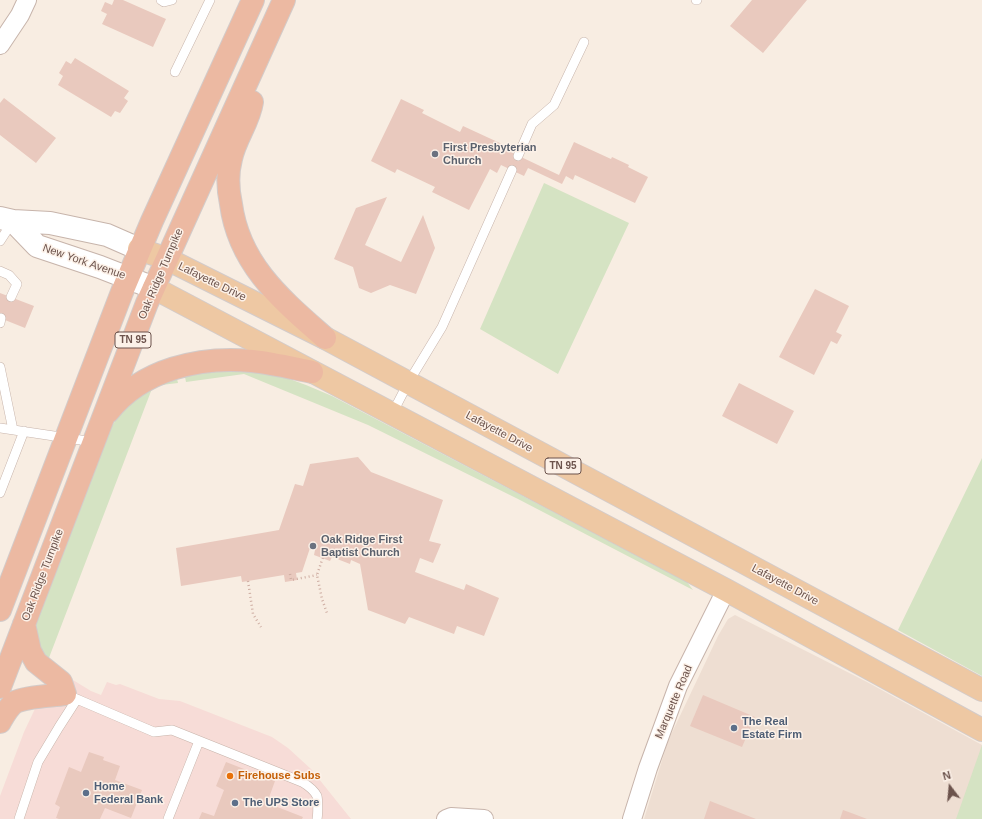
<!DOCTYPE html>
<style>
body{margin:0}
#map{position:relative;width:982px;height:819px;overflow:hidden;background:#f8ede2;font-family:Arial,sans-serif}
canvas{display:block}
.north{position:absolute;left:930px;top:767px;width:40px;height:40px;-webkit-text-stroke:3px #fcf1e8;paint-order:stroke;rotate:344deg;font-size:11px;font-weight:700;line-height:16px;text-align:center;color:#6c534c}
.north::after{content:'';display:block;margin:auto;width:14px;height:18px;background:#6c534c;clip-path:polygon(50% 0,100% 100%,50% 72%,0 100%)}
</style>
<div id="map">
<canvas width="982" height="819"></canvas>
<div class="north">N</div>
</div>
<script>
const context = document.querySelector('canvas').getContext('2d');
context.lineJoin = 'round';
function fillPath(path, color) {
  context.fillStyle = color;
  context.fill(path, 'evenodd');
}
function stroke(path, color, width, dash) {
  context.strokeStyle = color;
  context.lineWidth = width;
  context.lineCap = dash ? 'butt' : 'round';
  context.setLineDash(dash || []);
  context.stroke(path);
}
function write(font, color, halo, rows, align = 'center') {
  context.font = font + ' Arial,sans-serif';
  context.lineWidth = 3;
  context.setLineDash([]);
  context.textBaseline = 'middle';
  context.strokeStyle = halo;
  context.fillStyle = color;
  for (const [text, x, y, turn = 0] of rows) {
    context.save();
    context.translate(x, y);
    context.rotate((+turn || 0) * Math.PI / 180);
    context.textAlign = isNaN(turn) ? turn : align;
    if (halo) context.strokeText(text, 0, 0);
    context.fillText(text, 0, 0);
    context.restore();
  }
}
fillPath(new Path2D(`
 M 735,615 L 867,682 L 982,745 L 982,819 L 644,819 L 668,741 L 718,636 L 728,619 Z`), '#eeded2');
fillPath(new Path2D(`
 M 50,666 L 91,691 L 101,695 L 107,682 L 116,685 L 120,684 L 159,699 L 180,701 L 272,737 L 288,748 L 311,769 L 351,819 L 0,819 L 0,796 L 24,732 L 51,675 Z`), '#f7dcd7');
fillPath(new Path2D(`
 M 544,183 L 629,223 L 558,374 L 480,329 Z
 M 243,369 L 284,377 L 306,385 L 332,396 L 687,582 L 693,590 L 518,499 L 368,425 L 244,374 L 186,382 L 184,372 Z
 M 176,374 L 178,383 L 153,386 L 47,663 C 36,651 32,637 35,621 L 106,437 C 123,405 140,386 176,374 Z
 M 982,458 L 982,676 L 898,630 Z
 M 982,745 L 982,819 L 956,819 Z`), '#d5e3c3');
fillPath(new Path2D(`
 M 114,0 L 123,0 L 166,19 L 153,47 L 102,24 L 107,14 L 101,11 L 105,2 L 112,5 Z
 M 752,0 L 807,0 L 763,53 L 730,26 Z
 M 75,58 L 129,91 L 124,98 L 128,101 L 120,113 L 115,111 L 111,117 L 58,85 L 63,76 L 59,73 L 66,61 L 71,64 Z
 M 4,98 L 56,138 L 36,163 L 0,135 L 0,103 Z
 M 401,99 L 424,110 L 422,113 L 460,132 L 463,126 L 502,144 L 500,147 L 559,175 L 574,142 L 611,159 L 612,157 L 629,165 L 628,167 L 648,177 L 635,203 L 575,175 L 573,180 L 566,176 L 562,184 L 528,168 L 524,176 L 501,165 L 497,173 L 490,169 L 469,210 L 432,192 L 435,187 L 397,169 L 395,173 L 371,161 Z
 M 387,197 L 365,245 L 401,262 L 423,215 L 435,248 L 416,294 L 390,285 L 371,293 L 359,288 L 353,267 L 334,259 L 356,208 Z
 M 815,289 L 849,306 L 836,332 L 842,335 L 837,344 L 831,341 L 814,375 L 779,357 Z
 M 0,293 L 34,306 L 25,328 L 0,318 Z
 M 739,383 L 794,411 L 777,444 L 722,416 Z
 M 358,457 L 371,472 L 443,500 L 429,541 L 441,544 L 433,563 L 420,558 L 415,572 L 464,590 L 466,584 L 499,598 L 484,636 L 457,626 L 454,634 L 409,617 L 405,624 L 368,610 L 360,564 L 351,560 L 350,564 L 332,557 L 330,561 L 314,555 L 315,550 L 310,548 L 302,572 L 296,573 L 297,580 L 285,582 L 284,575 L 242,582 L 241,576 L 181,586 L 176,548 L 279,530 L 295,484 L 303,486 L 310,464 Z
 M 703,695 L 755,717 L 742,747 L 690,726 Z
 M 89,752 L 104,757 L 103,760 L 120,766 L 115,780 L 142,790 L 131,818 L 105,808 L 100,819 L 59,819 L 56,818 L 60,807 L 55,804 L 69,767 L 81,772 Z
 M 226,762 L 275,781 L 267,803 L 303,817 L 302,819 L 199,819 L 202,812 L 214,816 L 224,790 L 216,786 Z
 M 710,801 L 756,819 L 704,819 Z
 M 843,810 L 854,814 L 867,819 L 840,819 Z`), '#e9c9be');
const service = new Path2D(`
 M 161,0 L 164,2 L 172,0
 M 696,0 L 697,0
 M 175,72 L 210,0
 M 518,156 L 532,124 L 554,105 L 584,42
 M 0,241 L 13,221
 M 0,271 L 9,275 L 17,284 L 11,297
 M 0,323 L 1,318
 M 0,367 L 13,430
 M 392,414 L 408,383 L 442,327 L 512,170
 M 0,428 L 94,442
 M 0,493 L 24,431
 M 65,694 L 154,732 L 172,730 L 302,782 C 307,785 314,790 317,796 C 318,800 318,814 317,819
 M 19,819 L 38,762 L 59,727 L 77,699
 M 168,819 L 199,741`);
const minor = new Path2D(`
 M 0,45 L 20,15 L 27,0
 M 446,819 L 451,817 L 484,819
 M 632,819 L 648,768 L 678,686 L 726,590`);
const tertiary = new Path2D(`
 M 0,218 L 13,221 L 37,246 L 100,267 L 154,288
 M 13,221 L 50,223 L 107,235 L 139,249`);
const primary = new Path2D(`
 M 139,249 L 167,259 L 325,338 L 982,690
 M 154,288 L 726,590 L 982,730`);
const trunk = new Path2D(`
 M 252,102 C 249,122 235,139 231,159 C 227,174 228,190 231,204 C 239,265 282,300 325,338
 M 108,412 C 142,369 200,356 252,361 C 272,363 292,368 312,372
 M 0,610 L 122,292 L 152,221 L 253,0
 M 0,687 L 147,303 L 284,0
 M 0,722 C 4,715 8,707 15,702 C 28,696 51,696 65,694 L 61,682 L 36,662 L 30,651 L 24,624`);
stroke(service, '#c7b4ab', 10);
stroke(minor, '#c7b4ab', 20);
stroke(tertiary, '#c7b4ab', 24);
stroke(primary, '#d3cbc9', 24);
stroke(trunk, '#d3cbc9', 24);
stroke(new Path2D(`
 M 324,554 L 317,575 L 322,599 L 327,613
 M 290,574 L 291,580 L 317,575
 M 248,581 L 253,614 L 261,627`), '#ceada2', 2.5, [1, 3]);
stroke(service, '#fff', 9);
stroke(minor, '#fff', 18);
stroke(tertiary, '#fff', 22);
stroke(primary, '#eec8a3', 22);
stroke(trunk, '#ecb9a2', 22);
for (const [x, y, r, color] of [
 [435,154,4,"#6b7280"],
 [313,546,4,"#6b7280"],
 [734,728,4,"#5c6f8a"],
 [230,776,4,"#e8710a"],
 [86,793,4,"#5c6f8a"],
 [235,803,4,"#5c6f8a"]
]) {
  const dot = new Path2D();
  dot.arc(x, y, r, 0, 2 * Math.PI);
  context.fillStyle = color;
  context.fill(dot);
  stroke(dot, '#fcf1e8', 1.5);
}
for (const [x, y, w] of [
 [133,340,36],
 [563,466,36]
]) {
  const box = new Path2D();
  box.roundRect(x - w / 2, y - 8, w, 16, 3);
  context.fillStyle = '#fcf1e8';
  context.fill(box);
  stroke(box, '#6c534c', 1);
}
write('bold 10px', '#6c534c', null, [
 ["TN 95",133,340],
 ["TN 95",563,466]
]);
write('bold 11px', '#5b616d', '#fcf1e8', [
 ["First Presbyterian",443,148],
 ["Church",443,161],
 ["Oak Ridge First",321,540],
 ["Baptist Church",321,553]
], 'left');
write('11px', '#6c534c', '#fcf1e8', [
 ["New York Avenue",84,262,19],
 ["Oak Ridge Turnpike",161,274,-67],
 ["Lafayette Drive",212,282,26],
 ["Lafayette Drive",499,432,28],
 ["Oak Ridge Turnpike",43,575,-69],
 ["Lafayette Drive",785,585,28],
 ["Marquette Road",674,702,-67]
]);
write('bold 11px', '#4e5e75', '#fcf1e8', [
 ["The Real",742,722],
 ["Estate Firm",742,735],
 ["Home",94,787],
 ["Federal Bank",94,800],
 ["The UPS Store",243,803]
], 'left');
write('bold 11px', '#c56008', '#fcf1e8', [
 ["Firehouse Subs",238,776]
], 'left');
</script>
